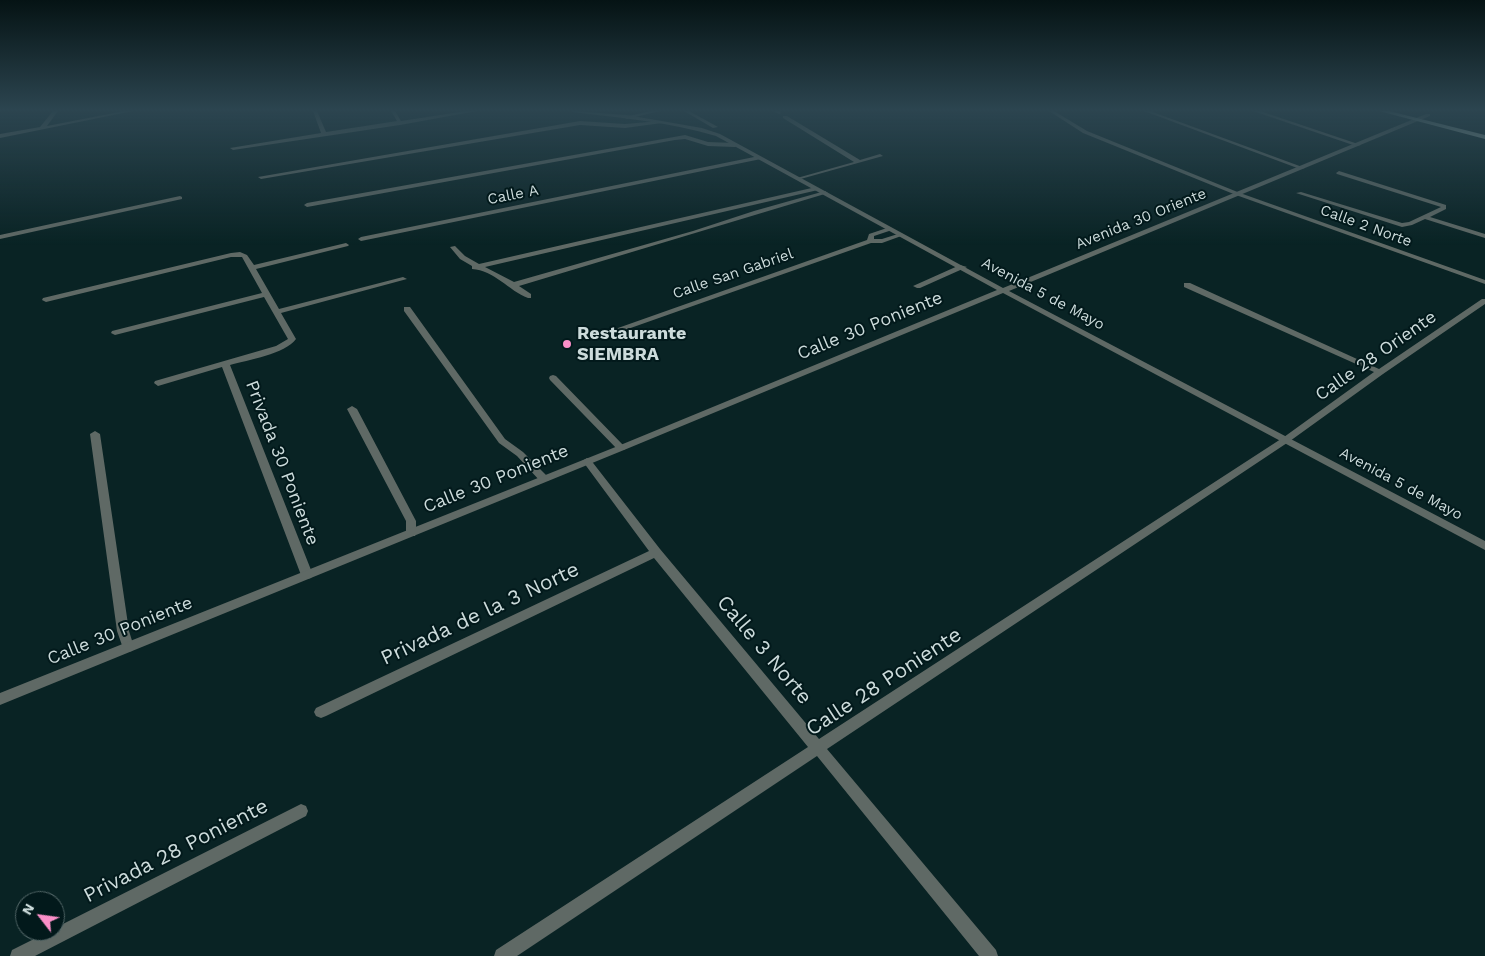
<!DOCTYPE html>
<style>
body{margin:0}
#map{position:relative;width:1485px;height:956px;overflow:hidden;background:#092324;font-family:"Work Sans",sans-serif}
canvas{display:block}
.north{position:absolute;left:15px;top:891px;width:50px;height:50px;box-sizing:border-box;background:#02191b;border:1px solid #536768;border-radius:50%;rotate:300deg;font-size:14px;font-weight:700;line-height:20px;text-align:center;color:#ccdbdb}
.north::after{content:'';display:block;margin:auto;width:18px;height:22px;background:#fa8fc8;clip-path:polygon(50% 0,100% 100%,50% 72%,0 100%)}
</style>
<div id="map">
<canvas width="1485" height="956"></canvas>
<div class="north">N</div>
</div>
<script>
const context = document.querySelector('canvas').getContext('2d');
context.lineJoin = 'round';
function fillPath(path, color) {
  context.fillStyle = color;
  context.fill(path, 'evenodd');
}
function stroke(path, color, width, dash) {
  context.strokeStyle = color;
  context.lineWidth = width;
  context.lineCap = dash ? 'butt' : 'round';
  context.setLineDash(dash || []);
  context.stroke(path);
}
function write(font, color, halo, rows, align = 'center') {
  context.font = font + ' "Work Sans",sans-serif';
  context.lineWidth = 4;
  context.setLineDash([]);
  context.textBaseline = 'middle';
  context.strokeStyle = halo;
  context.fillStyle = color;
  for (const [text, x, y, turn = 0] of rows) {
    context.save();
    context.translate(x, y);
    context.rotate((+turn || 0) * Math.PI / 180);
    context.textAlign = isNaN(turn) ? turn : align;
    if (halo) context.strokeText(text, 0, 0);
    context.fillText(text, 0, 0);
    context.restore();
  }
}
fillPath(new Path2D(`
 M 53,111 L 58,111 L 47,126 L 124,111 L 133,111 L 0,138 L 0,134 L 40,127 Z
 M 313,111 L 317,111 L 326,132 L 397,121 L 391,111 L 395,111 L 401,121 L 466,111 L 477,111 L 400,125 L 233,150 L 230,148 L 321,133 Z
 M 651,111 L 660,111 L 627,119 L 624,117 Z
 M 684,111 L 689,111 L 718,127 L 713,128 Z
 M 773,111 L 779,111 L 781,113 L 779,114 Z
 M 1049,111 L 1054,111 L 1087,131 L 1240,193 L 1485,280 L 1485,284 L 1236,195 L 1083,133 Z
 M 1144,111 L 1150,111 L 1305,168 L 1300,169 Z
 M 1253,111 L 1260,111 L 1361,145 L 1356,146 Z
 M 783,116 L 787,116 L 860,160 L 880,154 L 883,156 L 797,180 L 797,178 L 854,162 L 783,118 Z
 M 580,121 L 625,124 L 659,121 L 662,123 L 625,128 L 580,125 L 261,179 L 258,177 Z
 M 685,135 L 708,142 L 735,143 L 738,145 L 735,147 L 708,146 L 685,139 L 675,140 L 307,207 L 304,205 L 307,203 Z
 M 759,156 L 761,157 L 761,159 L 361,241 L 358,239 L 361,237 Z
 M 1339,171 L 1446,205 L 1446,209 L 1430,217 L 1485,234 L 1485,238 L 1425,219 L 1412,225 L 1402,227 L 1296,193 L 1301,192 L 1402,223 L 1409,222 L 1441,207 L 1337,174 L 1336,173 Z
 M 816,187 L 819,189 L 818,190 L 485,267 L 514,282 L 693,231 L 754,211 L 825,191 L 828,193 L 519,286 L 531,294 L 531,298 L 528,298 C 509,291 494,270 472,269 L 472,266 L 460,259 L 450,247 L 455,246 L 465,256 L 479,264 Z
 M 180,196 L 182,197 L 182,199 L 0,239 L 0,235 Z
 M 890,227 L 893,229 L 892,230 L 874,236 L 874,239 L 882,239 L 901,233 L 904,235 L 882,243 L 871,243 L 608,336 L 602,336 L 601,334 L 867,240 L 869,234 Z
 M 346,243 L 349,245 L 348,246 L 256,269 L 279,309 L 403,277 L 407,279 L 281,313 L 296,339 C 285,354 248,360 230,365 L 313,575 L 311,578 L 307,579 L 303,578 L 301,575 L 222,367 L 158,386 L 154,383 L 155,381 L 276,346 L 288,339 L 264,297 L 115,335 L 111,333 L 112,331 L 262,293 L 242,257 L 231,257 L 46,302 L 42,300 L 43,298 L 231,253 L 240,252 L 247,255 L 254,265 Z
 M 960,265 L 967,267 L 920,288 L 917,288 L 913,286 Z
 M 1184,283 L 1190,283 L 1379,369 L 1482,299 L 1485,299 L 1485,304 L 1383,374 L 1290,441 L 827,749 L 996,950 L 998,956 L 979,956 L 817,756 L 517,956 L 494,956 L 496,950 L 808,747 L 654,558 L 326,716 L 321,718 L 316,716 L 314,712 L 316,708 L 649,551 L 584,463 L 582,461 L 587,458 L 590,459 L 660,549 L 819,739 L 1284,437 L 1374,372 L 1184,287 Z
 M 404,307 L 410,307 L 505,439 L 523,452 L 548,477 L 549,479 L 548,481 L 540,481 L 517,456 L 499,443 L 404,311 Z
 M 553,375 L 556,376 L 624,446 L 626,448 L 624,450 L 618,450 L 550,380 L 549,378 L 550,376 Z
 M 352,406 L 357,409 L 416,521 L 416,533 L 415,536 L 407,536 L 406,533 L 406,521 L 347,409 Z
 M 95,431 L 100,434 L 129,631 L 134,647 L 132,651 L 128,652 L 124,651 L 117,631 L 90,434 Z
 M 301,804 L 306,806 L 308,811 L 306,816 L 35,956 L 10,956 L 12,950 L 50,931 L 55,931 L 55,928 Z`), '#5f6965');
fillPath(new Path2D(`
 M 571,111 L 627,115 L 702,128 L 720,134 L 1003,288 L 1426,114 L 1430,114 L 1430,116 L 1009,291 L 1485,541 L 1485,550 L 1003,293 L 624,450 L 0,705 L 0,693 L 618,446 L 997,290 L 716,136 C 670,122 620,118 573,112 Z`), '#5f6965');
fillPath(new Path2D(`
 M 1379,111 L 1389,111 L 1485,135 L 1485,139 Z`), '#a0b5ad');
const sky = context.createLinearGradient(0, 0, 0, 245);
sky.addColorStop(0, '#051314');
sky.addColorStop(0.45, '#2c4550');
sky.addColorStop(1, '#2c455000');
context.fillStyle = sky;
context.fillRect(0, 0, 1485, 245);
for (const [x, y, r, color] of [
 [567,344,5,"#fa8fc8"]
]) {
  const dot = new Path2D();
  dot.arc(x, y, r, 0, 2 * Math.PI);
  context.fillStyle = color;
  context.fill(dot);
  stroke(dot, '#02191b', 2);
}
write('15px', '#ccdbdb', '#02191b', [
 ["Calle A",513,195,-11],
 ["Avenida 30 Oriente",1141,219,-22],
 ["Calle 2 Norte",1366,226,20],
 ["Calle San Gabriel",733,274,-19],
 ["Avenida 5 de Mayo",1043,294,28],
 ["Avenida 5 de Mayo",1401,484,28]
]);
write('18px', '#ccdbdb', '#02191b', [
 ["Calle 30 Poniente",870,326,-22],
 ["Calle 28 Oriente",1376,356,-35],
 ["Privada 30 Poniente",282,463,69],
 ["Calle 30 Poniente",496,479,-22],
 ["Calle 30 Poniente",120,631,-22]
]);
write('bold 18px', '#ccdbdb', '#02191b', [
 ["Restaurante",577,334],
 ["SIEMBRA",577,355]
], 'left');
write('21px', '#ccdbdb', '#02191b', [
 ["Privada de la 3 Norte",480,614,-25],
 ["Calle 3 Norte",764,650,50],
 ["Calle 28 Poniente",884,682,-33],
 ["Privada 28 Poniente",176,851,-27]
]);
</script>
